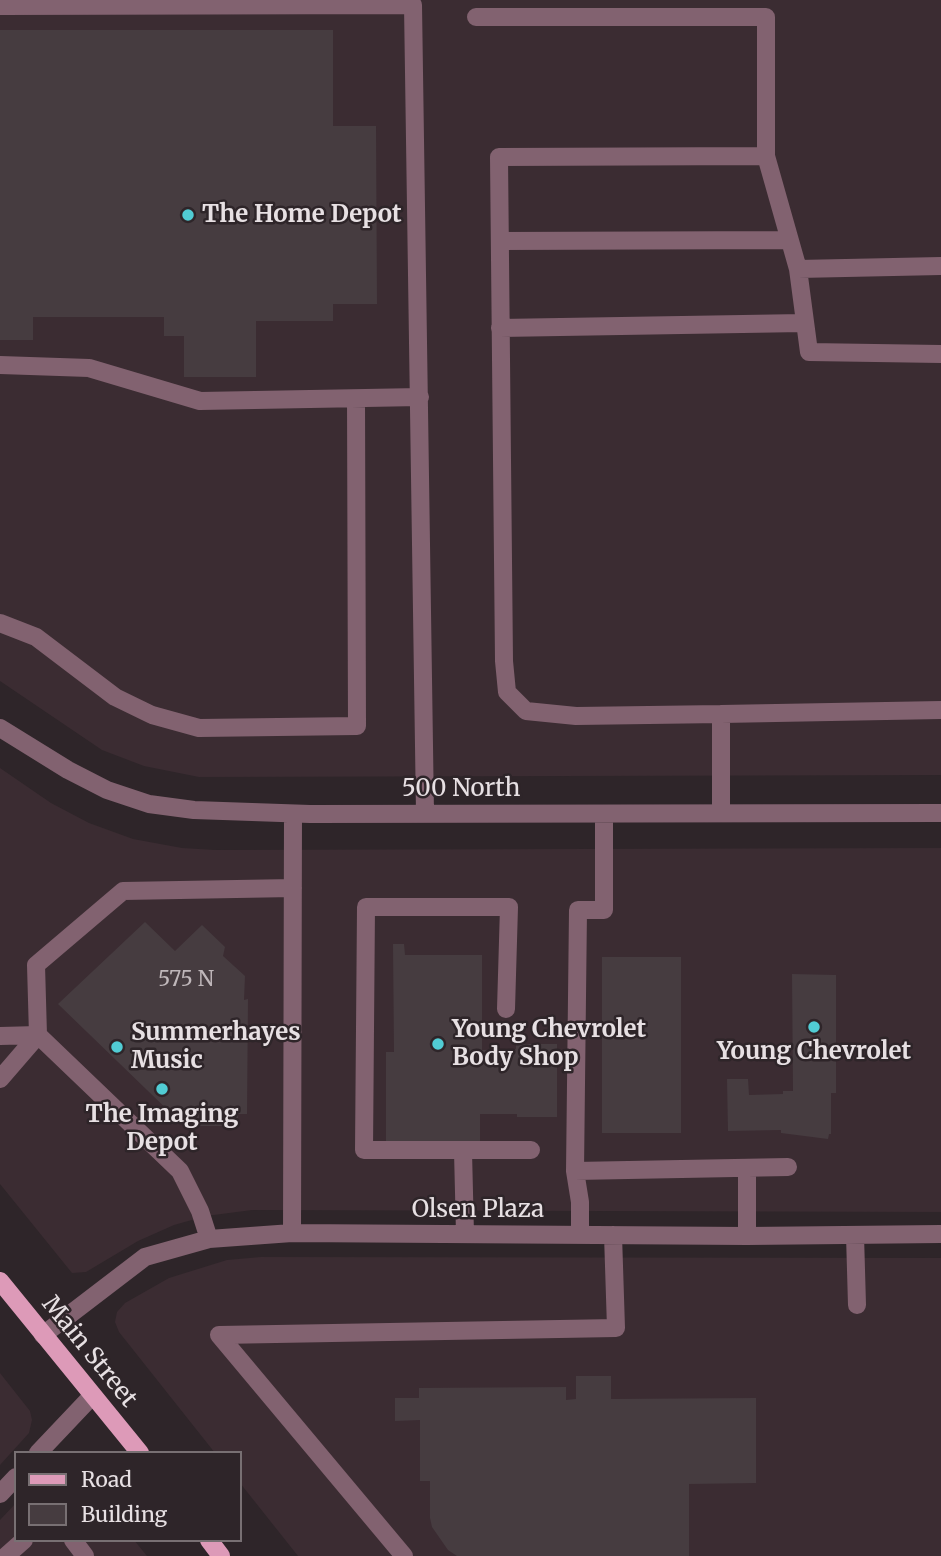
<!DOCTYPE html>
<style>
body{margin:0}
#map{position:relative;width:941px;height:1556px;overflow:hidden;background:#2e2529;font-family:Merriweather,serif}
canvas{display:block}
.legend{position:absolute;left:14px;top:1451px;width:228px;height:91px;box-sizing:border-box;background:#2e2529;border:2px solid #787073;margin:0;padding:9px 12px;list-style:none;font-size:21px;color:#e7e0e3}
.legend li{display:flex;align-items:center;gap:14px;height:35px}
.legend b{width:35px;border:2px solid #787073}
</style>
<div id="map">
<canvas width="941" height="1556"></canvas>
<ul class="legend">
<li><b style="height:9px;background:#dd9ab8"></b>Road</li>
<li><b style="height:19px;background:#463c40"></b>Building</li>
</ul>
</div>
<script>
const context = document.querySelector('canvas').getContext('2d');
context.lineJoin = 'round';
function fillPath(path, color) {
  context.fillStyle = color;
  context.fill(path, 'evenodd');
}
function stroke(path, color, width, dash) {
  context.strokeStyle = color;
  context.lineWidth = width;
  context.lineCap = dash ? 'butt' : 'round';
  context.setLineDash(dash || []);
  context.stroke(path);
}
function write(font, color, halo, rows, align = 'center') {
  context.font = font + ' Merriweather,serif';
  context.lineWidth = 5;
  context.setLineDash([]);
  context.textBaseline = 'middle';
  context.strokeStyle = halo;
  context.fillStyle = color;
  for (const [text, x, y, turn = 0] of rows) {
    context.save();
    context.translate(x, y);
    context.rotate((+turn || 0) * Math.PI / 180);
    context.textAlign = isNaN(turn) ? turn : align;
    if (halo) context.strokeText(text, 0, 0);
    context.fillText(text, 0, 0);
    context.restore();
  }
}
fillPath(new Path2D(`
 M 0,0 L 941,0 L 941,775 L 199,777 L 144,766 L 102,750 L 0,681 Z
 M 0,768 L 51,803 L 89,823 L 133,839 L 182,848 L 215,850 L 941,848 L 941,1212 L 252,1210 L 206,1216 L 174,1225 L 138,1241 L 86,1272 L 72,1273 L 0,1184 Z
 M 261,1257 L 941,1258 L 941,1556 L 298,1556 L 240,1483 L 240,1453 L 215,1453 L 119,1332 L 115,1322 L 117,1312 L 125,1303 L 169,1278 L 227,1260 Z
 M 0,1373 L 30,1411 L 32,1420 L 29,1433 L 0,1465 Z
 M 16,1503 L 16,1540 L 134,1540 L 147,1556 L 0,1556 L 0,1520 Z`), '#3b2c32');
fillPath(new Path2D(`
 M 0,30 L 333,30 L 333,126 L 376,126 L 377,304 L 333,304 L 333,321 L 256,321 L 256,377 L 184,377 L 184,336 L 164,336 L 164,317 L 33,317 L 33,340 L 0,340 Z
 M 145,922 L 175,951 L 202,925 L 225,947 L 223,956 L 245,976 L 244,1000 L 248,999 L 247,1114 L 238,1114 L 238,1126 L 194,1126 L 194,1116 L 188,1116 L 184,1112 L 177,1119 L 58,1004 Z
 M 393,944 L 404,944 L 405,955 L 482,955 L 482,1050 L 516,1049 L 516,1044 L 557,1044 L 557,1117 L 517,1117 L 517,1114 L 480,1114 L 480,1144 L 386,1144 L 386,1052 L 394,1052 Z
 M 602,957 L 681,957 L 681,1133 L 602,1133 Z
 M 792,974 L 836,975 L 836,1093 L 831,1093 L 831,1134 L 829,1134 L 828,1139 L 781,1133 L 781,1130 L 728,1131 L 727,1079 L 748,1079 L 749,1095 L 783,1094 L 783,1091 L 793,1091 Z
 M 576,1376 L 611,1376 L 611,1399 L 756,1398 L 756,1483 L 689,1484 L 689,1556 L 457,1556 L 448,1550 L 432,1527 L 430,1518 L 430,1481 L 420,1481 L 420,1420 L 395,1421 L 395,1398 L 419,1398 L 419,1388 L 566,1387 L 566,1400 L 576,1399 Z`), '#463c40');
stroke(new Path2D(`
 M 0,6 L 413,5 L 425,813
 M 476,17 L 766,17 L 766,156
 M 500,241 L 790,240
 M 798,269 L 941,266
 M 500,328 L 803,323
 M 0,365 L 89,368 L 200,401 L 420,397
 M 0,623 L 36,637 L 115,697 L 152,715 L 199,728 L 357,726 L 356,399
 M 721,714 L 576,716 L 526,711 L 507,692 L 504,661 L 499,157 L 766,156 L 798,269 L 809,352 L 941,354
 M 0,728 L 68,770 L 107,790 L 149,804 L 194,810 L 310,814 L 941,813
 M 721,813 L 721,714 L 941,710
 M 506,1009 L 509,907 L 366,907 L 364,1150 L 531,1150
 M 0,1036 L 38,1035 L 180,1171 L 200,1211 L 209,1239
 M 0,1079 L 38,1035 L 36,965 L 123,891 L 293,888
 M 463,1151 L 465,1234
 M 747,1168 L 747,1236
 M 575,1171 L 788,1167
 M 292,1233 L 293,814
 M 580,1235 L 580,1202 L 575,1171 L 578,910 L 604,910 L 604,814
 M 855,1235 L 857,1305
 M 43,1335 L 145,1257 L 209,1239 L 292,1233 L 747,1236 L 941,1234
 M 38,1453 L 92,1396
 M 0,1494 L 16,1477
 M 73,1540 L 85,1556
 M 6,1556 L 24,1540
 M 404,1556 L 219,1335 L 616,1328 L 613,1235`), '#826270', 18);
stroke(new Path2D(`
 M 0,1281 L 140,1453
 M 209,1540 L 221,1556`), '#dd9ab8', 18);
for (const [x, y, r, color] of [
 [188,215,7,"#51ccd4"],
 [814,1027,7,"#51ccd4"],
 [438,1044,7,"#51ccd4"],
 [117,1047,7,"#51ccd4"],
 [162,1089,7,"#51ccd4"]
]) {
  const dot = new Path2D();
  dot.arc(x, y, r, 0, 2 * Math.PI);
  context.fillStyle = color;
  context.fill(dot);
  stroke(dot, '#2e2529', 2.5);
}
write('21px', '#bfb7ba', null, [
 ["575 N",186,980]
]);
write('bold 24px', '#e7e0e3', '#2e2529', [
 ["The Home Depot",202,215],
 ["Young Chevrolet",452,1030],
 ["Body Shop",452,1058],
 ["Summerhayes",131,1033],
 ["Music",131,1061],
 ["Young Chevrolet",814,1052,"center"],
 ["The Imaging",162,1115,"center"],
 ["Depot",162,1143,"center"]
], 'left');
write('24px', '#e7e0e3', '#2e2529', [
 ["500 North",461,789],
 ["Olsen Plaza",478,1210],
 ["Main Street",89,1352,51]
]);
</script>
